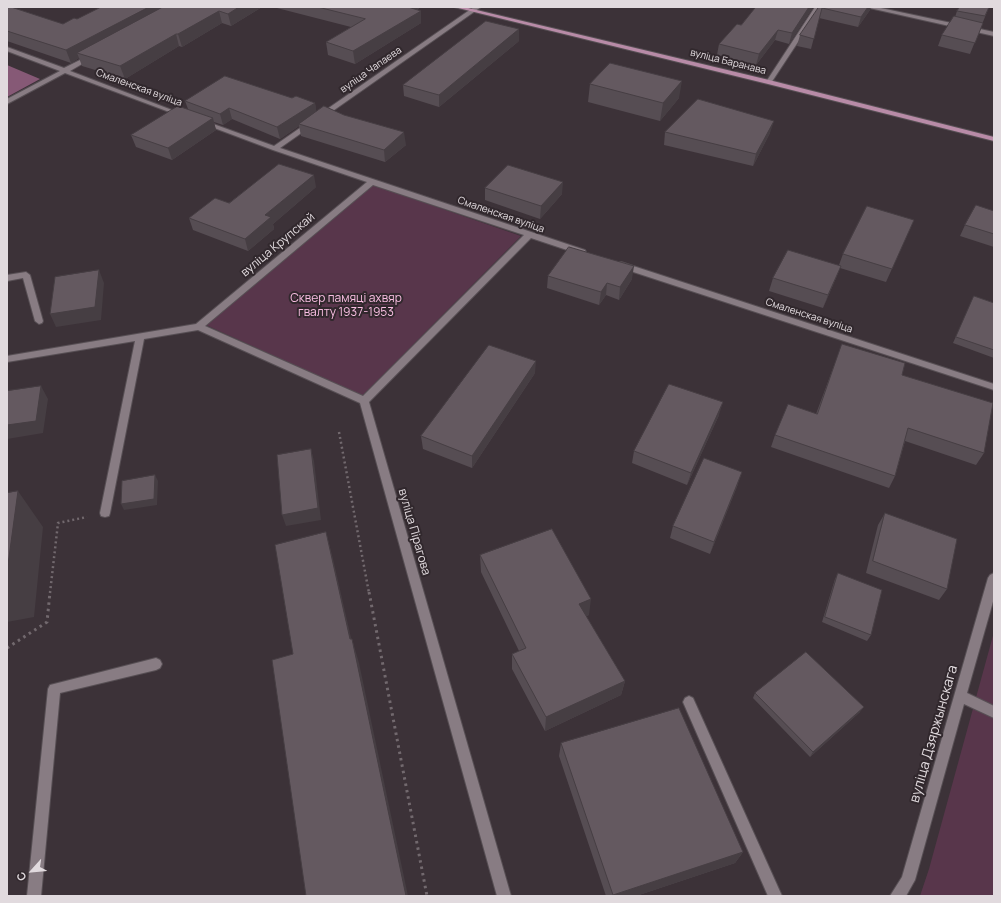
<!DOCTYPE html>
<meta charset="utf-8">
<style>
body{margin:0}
#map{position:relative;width:1001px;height:903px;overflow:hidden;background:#3c3238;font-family:Manrope,sans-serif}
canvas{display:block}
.frame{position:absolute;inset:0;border:8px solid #e1dade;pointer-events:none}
.north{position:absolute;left:12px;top:851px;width:40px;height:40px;-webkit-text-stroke:3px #31282d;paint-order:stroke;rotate:243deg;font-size:11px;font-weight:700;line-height:16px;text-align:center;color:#e1dade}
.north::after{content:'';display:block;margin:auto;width:14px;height:18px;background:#e1dade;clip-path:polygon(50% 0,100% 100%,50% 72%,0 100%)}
</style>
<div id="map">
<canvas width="1001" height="903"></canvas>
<div class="frame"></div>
<div class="north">С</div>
</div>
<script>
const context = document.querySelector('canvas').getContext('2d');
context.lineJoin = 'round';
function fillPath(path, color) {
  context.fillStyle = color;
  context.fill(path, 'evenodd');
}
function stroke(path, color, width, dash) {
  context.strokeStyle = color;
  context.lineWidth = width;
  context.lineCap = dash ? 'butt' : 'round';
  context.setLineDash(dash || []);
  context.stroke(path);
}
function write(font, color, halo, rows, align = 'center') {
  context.font = font + ' Manrope,sans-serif';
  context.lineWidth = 4;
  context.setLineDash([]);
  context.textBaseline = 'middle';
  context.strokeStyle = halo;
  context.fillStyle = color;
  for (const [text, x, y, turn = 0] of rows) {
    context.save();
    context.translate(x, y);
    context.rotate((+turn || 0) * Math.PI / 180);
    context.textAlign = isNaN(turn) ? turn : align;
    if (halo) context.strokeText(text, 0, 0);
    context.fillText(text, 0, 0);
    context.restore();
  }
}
fillPath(new Path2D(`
 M 373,185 L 521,236 L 362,396 L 206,325 Z
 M 994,632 L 994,896 L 920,896 L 929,869 Z`), '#58364b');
fillPath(new Path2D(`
 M 7,65 L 40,79 L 7,97 Z`), '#865976');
const minor = new Path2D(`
 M 474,7 L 481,7 L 280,148 L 585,250 L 586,252 L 585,254 L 579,254 L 531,238 L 369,402 L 511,896 L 497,896 L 360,403 L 198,330 L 144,339 L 110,513 L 109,516 L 105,517 L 101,516 L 100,513 L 135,341 L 7,362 L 7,356 L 196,324 L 367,182 L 273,150 L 201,123 L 201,121 L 205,121 L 274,146 ZM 373,185 L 524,235 L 363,396 L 205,326 Z
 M 815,7 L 821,7 L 771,83 L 767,83 L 766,82 Z
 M 865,7 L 876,7 L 994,32 L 994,36 Z
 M 7,47 L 64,68 L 90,55 L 94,55 L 94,57 L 70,71 L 185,115 L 180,116 L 65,73 L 7,104 L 7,99 L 60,71 L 7,51 Z
 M 621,262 L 994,384 L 994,390 L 618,267 L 618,263 Z
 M 26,272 L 30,275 L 43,321 L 42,323 L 39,324 L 35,321 L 23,278 L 7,281 L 7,275 Z
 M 994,573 L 994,598 L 967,693 L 994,706 L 994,718 L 964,704 L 915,880 L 906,896 L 890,896 L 902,877 L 988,578 L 990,575 Z
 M 156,658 L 160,660 L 162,664 L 160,668 L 156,670 L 60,693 L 41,896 L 27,896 L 48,689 L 50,685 Z
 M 689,696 L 693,698 L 782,896 L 768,896 L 683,702 L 685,698 Z`);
const major = new Path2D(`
 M 454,7 L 464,7 L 769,80 L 994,137 L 994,141 L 768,84 Z`);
stroke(minor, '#574f54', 2);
stroke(major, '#574f54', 2);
stroke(new Path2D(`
 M 339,432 L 369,593
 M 50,593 L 58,523 L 87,517`), '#72696e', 2.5, [2, 3]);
stroke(new Path2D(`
 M 369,592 L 427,896
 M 7,648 L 47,622 L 50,592`), '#72696e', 3, [2.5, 4]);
fillPath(minor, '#887c83');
fillPath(major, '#b88ba7');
fillPath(new Path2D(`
 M 7,7 L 63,24 L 77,19 L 262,7 L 231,26 L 222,23 L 182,47 L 179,46 L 125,79 L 82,66 L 79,58 L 71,63 L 7,41 Z
 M 273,7 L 420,7 L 417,10 L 421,23 L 355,64 L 328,55 L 326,42 L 351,27 Z
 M 813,7 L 789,44 L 775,40 L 756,65 L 717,55 L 719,44 Z
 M 819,7 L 870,10 L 858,27 L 819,18 L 811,49 L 797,46 L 800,35 Z
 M 989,7 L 970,54 L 938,46 L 942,35 L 955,17 L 957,11 Z
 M 519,41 L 439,107 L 404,96 L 403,85 Z
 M 590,84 L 679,98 L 660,121 L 588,102 Z
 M 292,98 L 315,103 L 316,112 L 406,145 L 385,162 L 301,136 L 299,126 L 280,139 L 232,119 L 223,125 L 214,122 L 216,130 L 172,160 L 136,147 L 131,135 L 188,109 L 185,101 Z
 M 665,132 L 770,133 L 753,166 L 664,145 Z
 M 316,187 L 273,224 L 274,229 L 248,251 L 193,230 L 189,218 L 229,203 Z
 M 485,188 L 562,194 L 540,219 L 485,200 Z
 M 994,211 L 994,247 L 960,236 L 965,225 Z
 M 914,220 L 886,282 L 840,268 L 836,278 L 823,308 L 769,291 L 773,278 L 839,265 L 843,254 Z
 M 548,276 L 632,279 L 619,300 L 606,295 L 599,305 L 547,288 Z
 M 974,296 L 994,303 L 994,358 L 953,343 L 971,302 Z
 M 842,344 L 902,375 L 984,453 L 976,465 L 905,441 L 895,476 L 889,488 L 771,447 L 775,435 L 816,414 Z
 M 535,373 L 472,468 L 423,449 L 421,436 Z
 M 719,415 L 687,485 L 632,463 L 634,451 Z
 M 738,484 L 710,554 L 670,538 L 673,526 Z
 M 885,513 L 947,589 L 939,600 L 866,573 L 878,525 Z
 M 480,555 L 589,615 L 586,616 L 625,681 L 621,695 L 545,731 L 512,669 L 512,654 L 519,651 L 481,572 Z
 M 838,573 L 871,635 L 867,641 L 822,622 L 835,579 Z
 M 755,693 L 860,712 L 810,757 L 753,698 Z
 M 561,743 L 743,852 L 735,863 L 636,896 L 606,896 L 559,756 Z`), '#564d53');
fillPath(new Path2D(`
 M 149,7 L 175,7 L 77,53 L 79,58 L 71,63 L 66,50 Z
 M 239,7 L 262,7 L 231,26 L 228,14 Z
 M 404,7 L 420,7 L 405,18 Z
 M 809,7 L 813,7 L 789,44 L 792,33 Z
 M 868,7 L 871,7 L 870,10 L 858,27 L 861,17 Z
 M 219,11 L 222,23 L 182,47 L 178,34 Z
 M 421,11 L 421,23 L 355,64 L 353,51 Z
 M 519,29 L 519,41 L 439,107 L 439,95 Z
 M 778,30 L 775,40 L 756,65 L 759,54 Z
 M 176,34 L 179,46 L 125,79 L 120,66 Z
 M 682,81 L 679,98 L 660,121 L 663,103 Z
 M 315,103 L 317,115 L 299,124 L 299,126 L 280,139 L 277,127 Z
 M 229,108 L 232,119 L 223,125 L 220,114 Z
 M 213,118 L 216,130 L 172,160 L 168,148 Z
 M 774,121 L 770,133 L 753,166 L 756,154 Z
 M 404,132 L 406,145 L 385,162 L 384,150 Z
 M 314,175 L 316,187 L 273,224 L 274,229 L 248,251 L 245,239 L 265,215 Z
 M 563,182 L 562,194 L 540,219 L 541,206 Z
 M 634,266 L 632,279 L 619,300 L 620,287 Z
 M 841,266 L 836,278 L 823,308 L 828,295 Z
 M 99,270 L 104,283 L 101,320 L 56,327 L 50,314 Z
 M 607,283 L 606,295 L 599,305 L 601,292 Z
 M 536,361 L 535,373 L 472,468 L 472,456 Z
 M 41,386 L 48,399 L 43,433 L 7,439 L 7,425 Z
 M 723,402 L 719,415 L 687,485 L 691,473 Z
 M 311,449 L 314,461 L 321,520 L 286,526 L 282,515 Z
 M 742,472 L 738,484 L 710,554 L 714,542 Z
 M 155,475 L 158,481 L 157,505 L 124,510 L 121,504 Z
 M 18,491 L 43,527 L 34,617 L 7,622 L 7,572 Z
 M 326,532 L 333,559 L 357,664 L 350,639 Z
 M 591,599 L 589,615 L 577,619 L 579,604 Z
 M 352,639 L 359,663 L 408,896 L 406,896 Z
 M 625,681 L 621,695 L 545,731 L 546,717 Z
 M 864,707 L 860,712 L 810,757 L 813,752 Z
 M 743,852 L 735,863 L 636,896 L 613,896 L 613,895 Z`), '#463e43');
const building = new Path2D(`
 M 7,7 L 11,7 L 63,24 L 74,18 L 77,19 L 101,7 L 149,7 L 66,50 L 7,31 Z
 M 163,7 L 239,7 L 228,14 L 219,11 L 178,34 L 176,34 L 120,66 L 77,53 Z
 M 318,7 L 408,7 L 421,11 L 353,51 L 326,42 L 365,19 Z
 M 756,7 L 809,7 L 792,33 L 778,30 L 759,54 L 719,44 L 737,24 L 741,25 Z
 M 819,7 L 868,7 L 861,17 L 822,8 L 814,39 L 800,35 Z
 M 960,7 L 989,7 L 985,16 L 957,11 Z
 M 954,16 L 983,23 L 975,43 L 942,35 Z
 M 486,21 L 519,29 L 439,95 L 403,85 Z
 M 610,63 L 682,81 L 663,103 L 590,84 Z
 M 225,76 L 292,98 L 296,96 L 315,103 L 277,127 L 229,108 L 220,114 L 185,101 Z
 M 698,99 L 774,121 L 756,154 L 665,132 Z
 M 178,106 L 213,118 L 168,148 L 131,135 Z
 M 324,106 L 344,115 L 404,132 L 384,150 L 299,124 Z
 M 279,164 L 314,175 L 265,215 L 271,217 L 245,239 L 189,218 L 215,198 L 229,203 Z
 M 508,165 L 563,182 L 541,206 L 485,188 Z
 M 976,205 L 994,211 L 994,234 L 965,225 Z
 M 867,206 L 914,220 L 892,269 L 843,254 Z
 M 569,247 L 634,266 L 620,287 L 607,283 L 601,292 L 548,276 Z
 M 788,250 L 841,266 L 828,295 L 773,278 Z
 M 99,270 L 95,307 L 50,314 L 55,277 Z
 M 974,296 L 994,303 L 994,350 L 956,337 Z
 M 842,344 L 905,363 L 902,375 L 993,403 L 984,453 L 908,428 L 895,476 L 775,435 L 788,404 L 817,414 Z
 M 489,345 L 536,361 L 472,456 L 421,436 Z
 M 669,384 L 723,402 L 691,473 L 634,451 Z
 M 41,386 L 36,421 L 7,425 L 7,391 Z
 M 311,449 L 318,508 L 282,515 L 277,455 Z
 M 704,458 L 742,472 L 714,542 L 673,526 Z
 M 155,475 L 154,499 L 121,504 L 122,481 Z
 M 18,491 L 7,572 L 7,493 Z
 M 885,513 L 957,539 L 947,589 L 873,561 Z
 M 552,529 L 591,599 L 579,604 L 625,681 L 546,717 L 512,654 L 526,648 L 480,555 Z
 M 326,532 L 350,639 L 352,639 L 406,896 L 306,896 L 272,660 L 293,654 L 275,545 Z
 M 838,573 L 882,590 L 871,635 L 825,617 Z
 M 806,652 L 864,707 L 813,752 L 755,693 Z
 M 679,708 L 743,852 L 613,895 L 561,743 Z`);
fillPath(building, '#645960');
stroke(building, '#463e43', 1);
write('10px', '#e1dade', '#31282d', [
 ["вуліца Баранава",728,62,14],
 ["вуліца Чапаева",371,70,-35],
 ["Смаленская вуліца",139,88,20],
 ["Смаленская вуліца",501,215,19],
 ["Смаленская вуліца",809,316,18]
]);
write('12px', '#e1dade', '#31282d', [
 ["вуліца Крупскай",278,245,-40],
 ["вуліца Пірагова",414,532,74]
]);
write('12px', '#f9bee2', '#31282d', [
 ["Сквер памяці ахвяр",346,299],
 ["гвалту 1937-1953",346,313]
]);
write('14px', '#e1dade', '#31282d', [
 ["вуліца Дзяржынскага",934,734,-74]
]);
</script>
